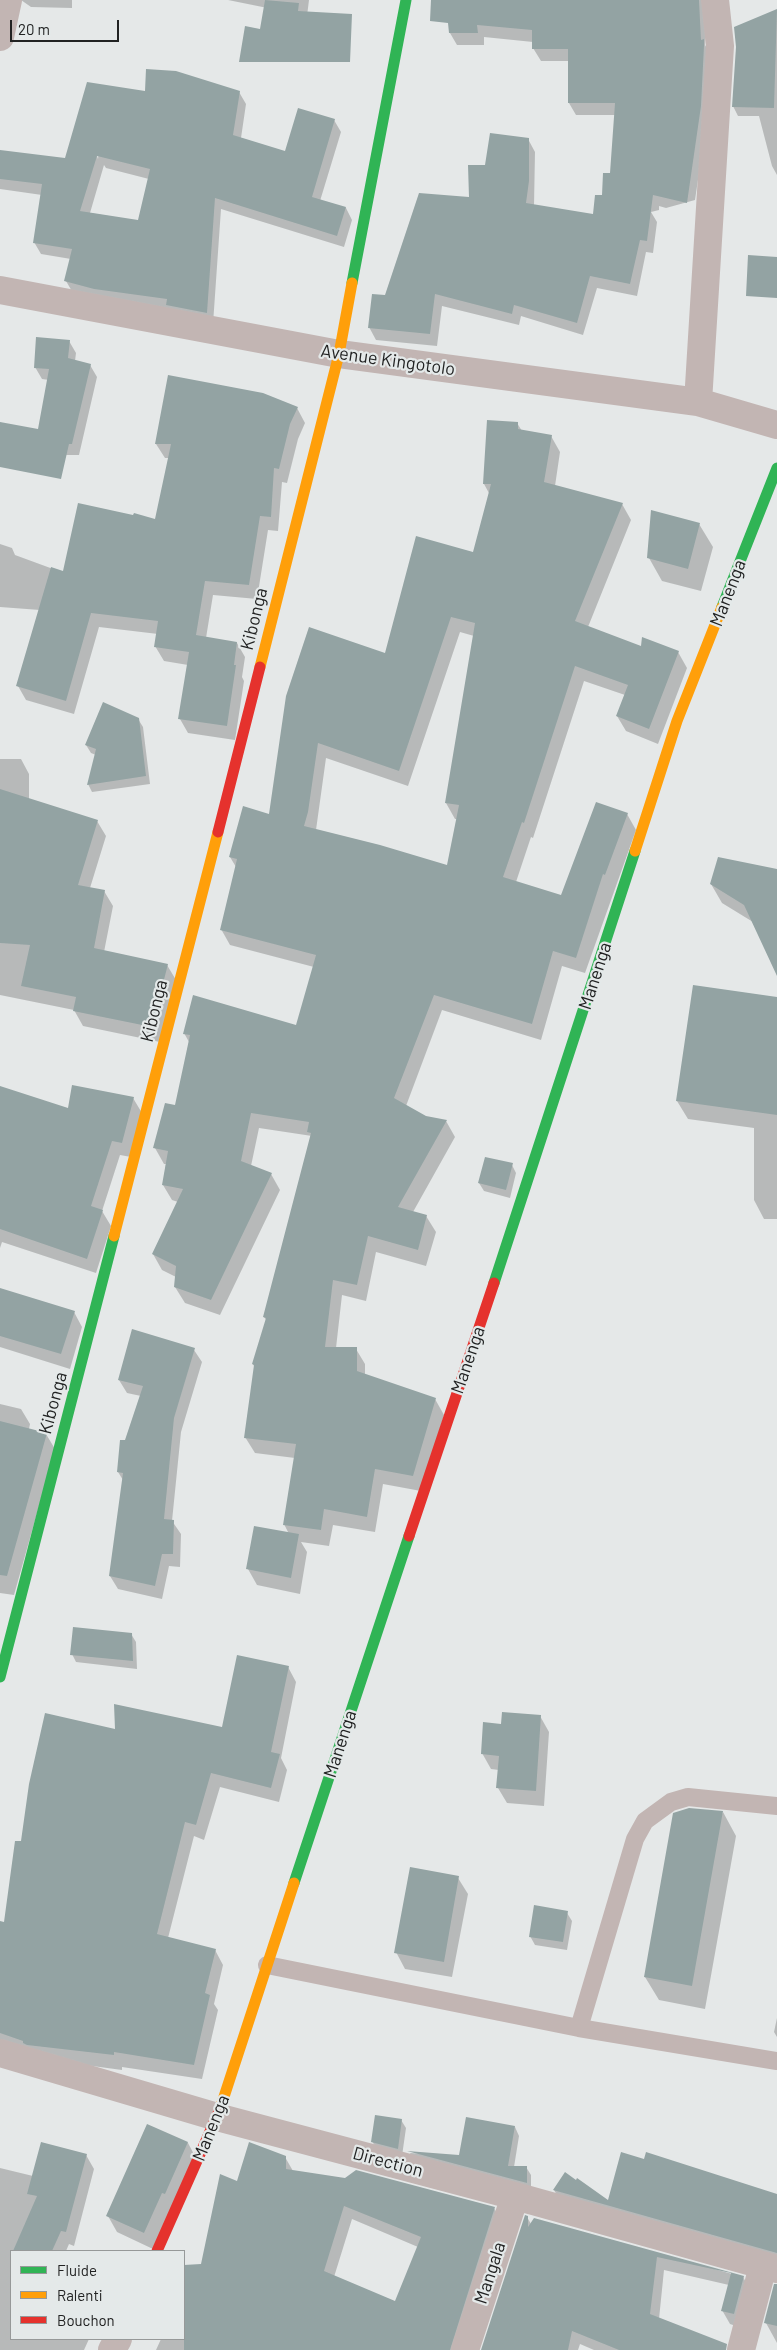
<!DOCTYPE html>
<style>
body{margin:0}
#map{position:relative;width:777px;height:2350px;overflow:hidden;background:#e5e8e8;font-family:Barlow,sans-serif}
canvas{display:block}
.legend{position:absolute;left:10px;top:2250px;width:175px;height:90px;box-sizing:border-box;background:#e4e9e9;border:1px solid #969999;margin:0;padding:6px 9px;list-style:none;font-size:15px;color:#212222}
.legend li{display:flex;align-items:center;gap:10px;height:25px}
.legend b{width:25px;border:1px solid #969999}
.scale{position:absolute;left:10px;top:20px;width:109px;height:22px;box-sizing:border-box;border:2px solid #212222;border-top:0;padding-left:6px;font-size:15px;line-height:18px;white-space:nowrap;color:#212222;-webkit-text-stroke:4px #e4e9e9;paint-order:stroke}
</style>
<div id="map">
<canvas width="777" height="2350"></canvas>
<ul class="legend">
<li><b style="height:6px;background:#30b455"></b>Fluide</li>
<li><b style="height:6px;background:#ff9f0a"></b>Ralenti</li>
<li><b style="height:6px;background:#e5322d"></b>Bouchon</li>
</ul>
<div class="scale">20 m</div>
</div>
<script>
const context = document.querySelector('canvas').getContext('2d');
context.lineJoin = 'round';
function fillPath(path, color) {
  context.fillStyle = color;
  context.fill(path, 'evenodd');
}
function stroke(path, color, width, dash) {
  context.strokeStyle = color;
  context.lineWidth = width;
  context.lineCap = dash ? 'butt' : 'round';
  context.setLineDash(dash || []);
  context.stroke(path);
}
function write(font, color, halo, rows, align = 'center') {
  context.font = font + ' Barlow,sans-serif';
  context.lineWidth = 4.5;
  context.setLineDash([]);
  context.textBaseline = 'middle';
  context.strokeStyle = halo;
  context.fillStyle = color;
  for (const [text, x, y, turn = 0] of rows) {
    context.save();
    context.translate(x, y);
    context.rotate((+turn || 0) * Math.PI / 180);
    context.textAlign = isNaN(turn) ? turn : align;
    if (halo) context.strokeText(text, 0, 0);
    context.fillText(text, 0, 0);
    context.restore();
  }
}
fillPath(new Path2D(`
 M 21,0 L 72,0 L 72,8 L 31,7 Z
 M 228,0 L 309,0 L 307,16 Z
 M 434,0 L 708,0 L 705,45 L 710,53 L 707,119 L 695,200 L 666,208 L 659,206 L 659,210 L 651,212 L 657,222 L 653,253 L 646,252 L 637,296 L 597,288 L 583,335 L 521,316 L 519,325 L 442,306 L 437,346 L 376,340 L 369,327 L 386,296 L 470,198 L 487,166 L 528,139 L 535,152 L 534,206 L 594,215 L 611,175 L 615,115 L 576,115 L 569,103 L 569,61 L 541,61 L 533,48 L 533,42 L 484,37 L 484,45 L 457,45 L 450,33 L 449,14 Z
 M 777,10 L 777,175 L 772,166 L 759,116 L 738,116 L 733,106 L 737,47 L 735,28 Z
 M 106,86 L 146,92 L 239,92 L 246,104 L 241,138 L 286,153 L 334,120 L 341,132 L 320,201 L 346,208 L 352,220 L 344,247 L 221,209 L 213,324 L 73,293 L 66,281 L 71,259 L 41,254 L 34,242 L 42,195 L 0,189 L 0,151 L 66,159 L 97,156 L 98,159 ZM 104,165 L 106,168 L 149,179 L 139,221 L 90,213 Z
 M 69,341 L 76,353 L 75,361 L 90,365 L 97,377 L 79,455 L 54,455 L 49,380 L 42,379 L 35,367 Z
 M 297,408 L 305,423 L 298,439 L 287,483 L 282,482 L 278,531 L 268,530 L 257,599 L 213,595 L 206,638 L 237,643 L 245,657 L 242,677 L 244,681 L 235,740 L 188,733 L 180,719 L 188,665 L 164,661 L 155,646 L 158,634 L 99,627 L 74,714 L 26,700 L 18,686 L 40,610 L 0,607 L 0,544 L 12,548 L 15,555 L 64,573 L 156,521 L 169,458 L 165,458 L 156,444 Z
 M 517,423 L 522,431 L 551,436 L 560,452 L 555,486 L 622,504 L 631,520 L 588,627 L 642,647 L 678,652 L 687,668 L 658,744 L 626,731 L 617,716 L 625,695 L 584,681 L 533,838 L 531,837 L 516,882 L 562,896 L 627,814 L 636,830 L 585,973 L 562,966 L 541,1040 L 442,1010 L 406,1106 L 426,1117 L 446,1121 L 455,1137 L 413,1212 L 426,1216 L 436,1232 L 426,1266 L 376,1252 L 366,1301 L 342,1295 L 336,1348 L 356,1349 L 365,1364 L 365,1375 L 435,1399 L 444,1415 L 421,1491 L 383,1484 L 375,1532 L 333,1525 L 329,1546 L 301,1542 L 307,1552 L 300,1594 L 257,1585 L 248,1569 L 289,1534 L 284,1524 L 295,1458 L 255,1453 L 245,1437 L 255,1368 L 253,1364 L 267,1321 L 264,1317 L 312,1136 L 259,1128 L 251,1166 L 271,1174 L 280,1190 L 220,1315 L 185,1303 L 175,1287 L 176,1277 L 162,1270 L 153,1254 L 178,1202 L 172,1200 L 163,1185 L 166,1164 L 164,1164 L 155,1148 L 176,1106 L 189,1042 L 184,1033 L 297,1026 L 314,967 L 230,945 L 221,929 L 236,867 L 230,857 L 270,816 L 287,696 L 385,655 L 474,554 L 490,495 L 484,484 ZM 460,632 L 474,636 L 446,803 L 455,819 L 458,819 L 448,867 L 316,830 L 326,758 L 408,786 Z
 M 699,524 L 713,547 L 701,591 L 662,581 L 649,558 Z
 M 138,719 L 143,727 L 150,784 L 92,792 L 88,784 L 96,755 L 91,753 L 86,745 Z
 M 0,759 L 21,759 L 29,774 L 29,799 L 97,821 L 106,836 L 90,888 L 104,891 L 113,906 L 104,952 L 167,965 L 176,980 L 160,1042 L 83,1026 L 74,1010 L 0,995 Z
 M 777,870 L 777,973 L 753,922 L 722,903 L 711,884 Z
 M 777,999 L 777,1219 L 764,1219 L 754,1200 L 754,1128 L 688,1119 L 677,1101 Z
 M 0,1087 L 69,1110 L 133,1098 L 142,1113 L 131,1157 L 120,1155 L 102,1211 L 111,1226 L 96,1273 L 2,1242 L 0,1248 Z
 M 512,1165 L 516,1173 L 510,1198 L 484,1191 L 479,1183 Z
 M 0,1290 L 74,1312 L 82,1327 L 70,1369 L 0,1347 Z
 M 194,1350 L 202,1362 L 181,1432 L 172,1521 L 181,1534 L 180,1567 L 169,1566 L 162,1599 L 118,1589 L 110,1576 L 123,1480 L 118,1472 L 141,1396 L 127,1393 L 119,1380 Z
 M 0,1404 L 21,1409 L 30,1424 L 29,1429 L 46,1434 L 55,1449 L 14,1595 L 0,1593 Z
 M 131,1634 L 136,1642 L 137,1669 L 76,1662 L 72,1654 Z
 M 288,1667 L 296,1682 L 281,1758 L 287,1770 L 279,1802 L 220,1787 L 204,1840 L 194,1836 L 168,1938 L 215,1950 L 223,1965 L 214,2004 L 218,2010 L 202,2079 L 122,2067 L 122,2070 L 33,2058 L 0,2044 L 0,1922 L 5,1923 L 22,1843 L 116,1731 L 223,1728 Z
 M 540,1716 L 549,1732 L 544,1806 L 507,1803 L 498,1788 L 499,1770 L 491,1769 L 482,1753 L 502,1725 Z
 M 723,1812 L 736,1836 L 705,2009 L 659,2000 L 645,1977 Z
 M 458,1878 L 468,1894 L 452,1977 L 405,1969 L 396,1952 Z
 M 567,1913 L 572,1921 L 567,1950 L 535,1945 L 530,1936 Z
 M 777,2018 L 777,2037 L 774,2032 Z
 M 401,2120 L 406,2128 L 402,2156 L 377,2150 L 372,2141 Z
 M 148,2126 L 188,2143 L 197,2160 L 153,2249 L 117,2232 L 108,2216 Z
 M 515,2127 L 519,2136 L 514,2167 L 526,2167 L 531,2175 L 531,2191 L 413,2159 L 410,2153 L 460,2156 Z
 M 86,2155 L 94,2169 L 74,2246 L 69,2244 L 66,2251 L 11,2251 L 11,2339 L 89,2339 L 84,2350 L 0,2350 L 0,2168 L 33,2176 Z
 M 285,2157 L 293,2171 L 494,2208 L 502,2222 L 462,2350 L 156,2350 L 161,2339 L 184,2339 L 184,2318 L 187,2320 L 202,2266 L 237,2183 ZM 352,2219 L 418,2247 L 396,2302 L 334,2277 Z
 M 565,2174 L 609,2202 L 777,2195 L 777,2266 L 564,2207 L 554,2190 Z
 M 527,2217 L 531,2224 L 535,2219 L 743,2277 L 751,2291 L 742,2328 L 730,2324 L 722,2310 L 729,2285 L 664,2270 L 659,2319 L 708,2350 L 594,2350 L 580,2344 L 578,2350 L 495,2350 Z
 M 777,2285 L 777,2343 L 766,2323 Z`), '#0003');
fillPath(new Path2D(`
 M 265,0 L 299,3 L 298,11 L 352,14 L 350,62 L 239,62 L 245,26 L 260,29 Z
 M 431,0 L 699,0 L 701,40 L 704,39 L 704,46 L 701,106 L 687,203 L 653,195 L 647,241 L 640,240 L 630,284 L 590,276 L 577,323 L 514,305 L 512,314 L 435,294 L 430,334 L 368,328 L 372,294 L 385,295 L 419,193 L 469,197 L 468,165 L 485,165 L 490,133 L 529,138 L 529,181 L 526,203 L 593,214 L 595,195 L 602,195 L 603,173 L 610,173 L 615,103 L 568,103 L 568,49 L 532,49 L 532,30 L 477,25 L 478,33 L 449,33 L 448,23 L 430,21 Z
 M 777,9 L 774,108 L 732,107 L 736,47 L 734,27 Z
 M 146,69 L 176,71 L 240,91 L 233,135 L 285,151 L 298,108 L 335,119 L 312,197 L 346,207 L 337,236 L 215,198 L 207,313 L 166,305 L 167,299 L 94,289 L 64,281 L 72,249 L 33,243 L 42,184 L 0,179 L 0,150 L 65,158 L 87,82 L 145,91 ZM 97,156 L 150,169 L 138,220 L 80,211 Z
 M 748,255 L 777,257 L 777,298 L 746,296 Z
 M 36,337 L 70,340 L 68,358 L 91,364 L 72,444 L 69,444 L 61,479 L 0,467 L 0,422 L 38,429 L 49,369 L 34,368 Z
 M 168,375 L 263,393 L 298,407 L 290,424 L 279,469 L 274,468 L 271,517 L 260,516 L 249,585 L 205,581 L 196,635 L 237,642 L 234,665 L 236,665 L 227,726 L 178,719 L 189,652 L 154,647 L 158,621 L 91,613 L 66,701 L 16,686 L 51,567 L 63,571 L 78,503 L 133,515 L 134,513 L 155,519 L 171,444 L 155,444 Z
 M 487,420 L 518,422 L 518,429 L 552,435 L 544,482 L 623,503 L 575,621 L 641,646 L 642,637 L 679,651 L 649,729 L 616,716 L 628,685 L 575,666 L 524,823 L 522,822 L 503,877 L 561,895 L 596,802 L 628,813 L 605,875 L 603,874 L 576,958 L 553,951 L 532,1024 L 434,995 L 394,1098 L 426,1116 L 447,1120 L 398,1207 L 427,1215 L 418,1250 L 368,1236 L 357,1285 L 333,1280 L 325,1347 L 357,1347 L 357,1371 L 436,1398 L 413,1476 L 375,1469 L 367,1517 L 324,1509 L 321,1530 L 283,1525 L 296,1444 L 244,1438 L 254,1365 L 252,1364 L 266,1318 L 263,1317 L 311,1133 L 307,1132 L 309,1122 L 251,1113 L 241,1161 L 272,1173 L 211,1300 L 174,1287 L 176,1266 L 152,1254 L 183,1189 L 162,1185 L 168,1151 L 153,1148 L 165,1103 L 175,1105 L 190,1035 L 183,1034 L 193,995 L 296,1025 L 316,955 L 220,930 L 237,859 L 229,857 L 243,806 L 269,814 L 286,696 L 309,627 L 385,653 L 416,536 L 473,552 L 491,484 L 483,484 ZM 451,617 L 475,623 L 445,803 L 459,805 L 447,865 L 380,845 L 304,826 L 308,812 L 318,743 L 399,771 Z
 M 651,510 L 700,523 L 688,569 L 647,558 Z
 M 103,702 L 139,718 L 146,776 L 87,785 L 96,749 L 85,745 Z
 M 0,789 L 98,820 L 78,885 L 105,890 L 94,948 L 168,964 L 152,1027 L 73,1011 L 76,997 L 21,986 L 30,945 L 0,943 Z
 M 718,857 L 777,869 L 777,976 L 744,905 L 710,884 Z
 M 693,985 L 777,997 L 777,1115 L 676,1101 Z
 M 72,1085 L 134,1097 L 122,1143 L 112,1141 L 91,1206 L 103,1210 L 87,1259 L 0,1229 L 0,1086 L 68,1108 Z
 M 485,1157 L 513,1163 L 506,1190 L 478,1183 Z
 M 0,1288 L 75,1311 L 61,1354 L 0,1336 Z
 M 132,1329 L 195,1348 L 174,1418 L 164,1519 L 174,1520 L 173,1554 L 162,1554 L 155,1586 L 109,1576 L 123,1473 L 117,1472 L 120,1440 L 125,1440 L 143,1386 L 118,1380 Z
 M 0,1421 L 47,1433 L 7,1576 L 0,1575 Z
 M 254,1526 L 299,1534 L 291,1578 L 246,1569 Z
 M 73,1627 L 132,1633 L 133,1661 L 70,1655 Z
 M 237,1655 L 289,1666 L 271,1752 L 280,1754 L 271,1788 L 211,1773 L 196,1825 L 185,1822 L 157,1934 L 216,1949 L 205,1993 L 210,1995 L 194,2065 L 114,2052 L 114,2055 L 27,2045 L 23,2043 L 23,2041 L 0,2033 L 0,1921 L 4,1922 L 15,1841 L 21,1841 L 29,1784 L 45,1713 L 115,1729 L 114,1704 L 222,1727 Z
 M 502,1712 L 541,1715 L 536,1791 L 496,1788 L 499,1756 L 481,1754 L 483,1722 L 501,1724 Z
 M 689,1808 L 723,1811 L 692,1986 L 644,1977 L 673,1813 Z
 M 410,1867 L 459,1876 L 444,1962 L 394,1953 Z
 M 534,1905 L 568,1911 L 563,1942 L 529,1937 Z
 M 375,2115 L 402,2119 L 398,2149 L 371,2142 Z
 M 466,2117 L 515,2126 L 508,2166 L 527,2166 L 527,2183 L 407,2151 L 459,2155 Z
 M 147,2124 L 188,2142 L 165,2194 L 162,2193 L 144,2233 L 106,2216 Z
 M 41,2142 L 87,2154 L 66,2232 L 61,2231 L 52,2251 L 13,2251 L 37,2196 L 27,2194 Z
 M 249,2142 L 286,2156 L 286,2169 L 345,2178 L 356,2170 L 495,2207 L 450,2350 L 184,2350 L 184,2265 L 201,2264 L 220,2174 L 237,2181 ZM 344,2206 L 421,2237 L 395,2301 L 324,2271 Z
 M 621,2152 L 644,2159 L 646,2152 L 777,2194 L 777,2253 L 553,2190 L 565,2172 L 576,2180 L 577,2178 L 608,2200 Z
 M 525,2215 L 528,2216 L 528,2227 L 534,2218 L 744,2276 L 734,2314 L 721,2311 L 731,2273 L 657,2257 L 650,2314 L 727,2344 L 726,2350 L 619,2350 L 572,2331 L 568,2350 L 481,2350 Z
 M 774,2284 L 777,2284 L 777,2326 L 764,2323 Z`), '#93a3a3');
stroke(new Path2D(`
 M 267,1965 L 579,2028 L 777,2061
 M 579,2028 L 635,1839 L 645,1821 L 671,1802 L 688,1797 L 777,1806`), '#c2b5b3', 18);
stroke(new Path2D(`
 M 0,37 L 8,0
 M 0,290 L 339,354 L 698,402 L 777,425
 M 698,402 L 720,46 L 715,0
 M 0,2053 L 217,2117 L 515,2196 L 777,2269
 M 112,2350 L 118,2339
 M 465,2350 L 515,2196
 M 741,2350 L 763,2266`), '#c2b5b3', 28);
stroke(new Path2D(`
 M 352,283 L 406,0
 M 722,607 L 777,468
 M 494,1283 L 635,851
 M 0,1677 L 114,1236
 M 294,1883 L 409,1536`), '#30b455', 11);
stroke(new Path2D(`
 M 260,667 L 339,354 L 352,283
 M 635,851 L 677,721 L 722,607
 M 114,1236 L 218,832
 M 220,2109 L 294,1883`), '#ff9f0a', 11);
stroke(new Path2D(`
 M 218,832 L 260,667
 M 409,1536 L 494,1283
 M 157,2251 L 220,2109`), '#e5322d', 11);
write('18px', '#212222', '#e4e9e9', [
 ["Avenue Kingotolo",388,360,8],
 ["Manenga",728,593,-69],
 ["Kibonga",254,619,-76],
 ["Manenga",595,976,-72],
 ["Kibonga",154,1011,-76],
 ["Manenga",468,1360,-71],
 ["Kibonga",53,1403,-75],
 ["Manenga",340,1744,-72],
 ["Manenga",211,2128,-68],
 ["Direction",388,2162,15],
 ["Mangala",490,2273,-72]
]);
</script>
